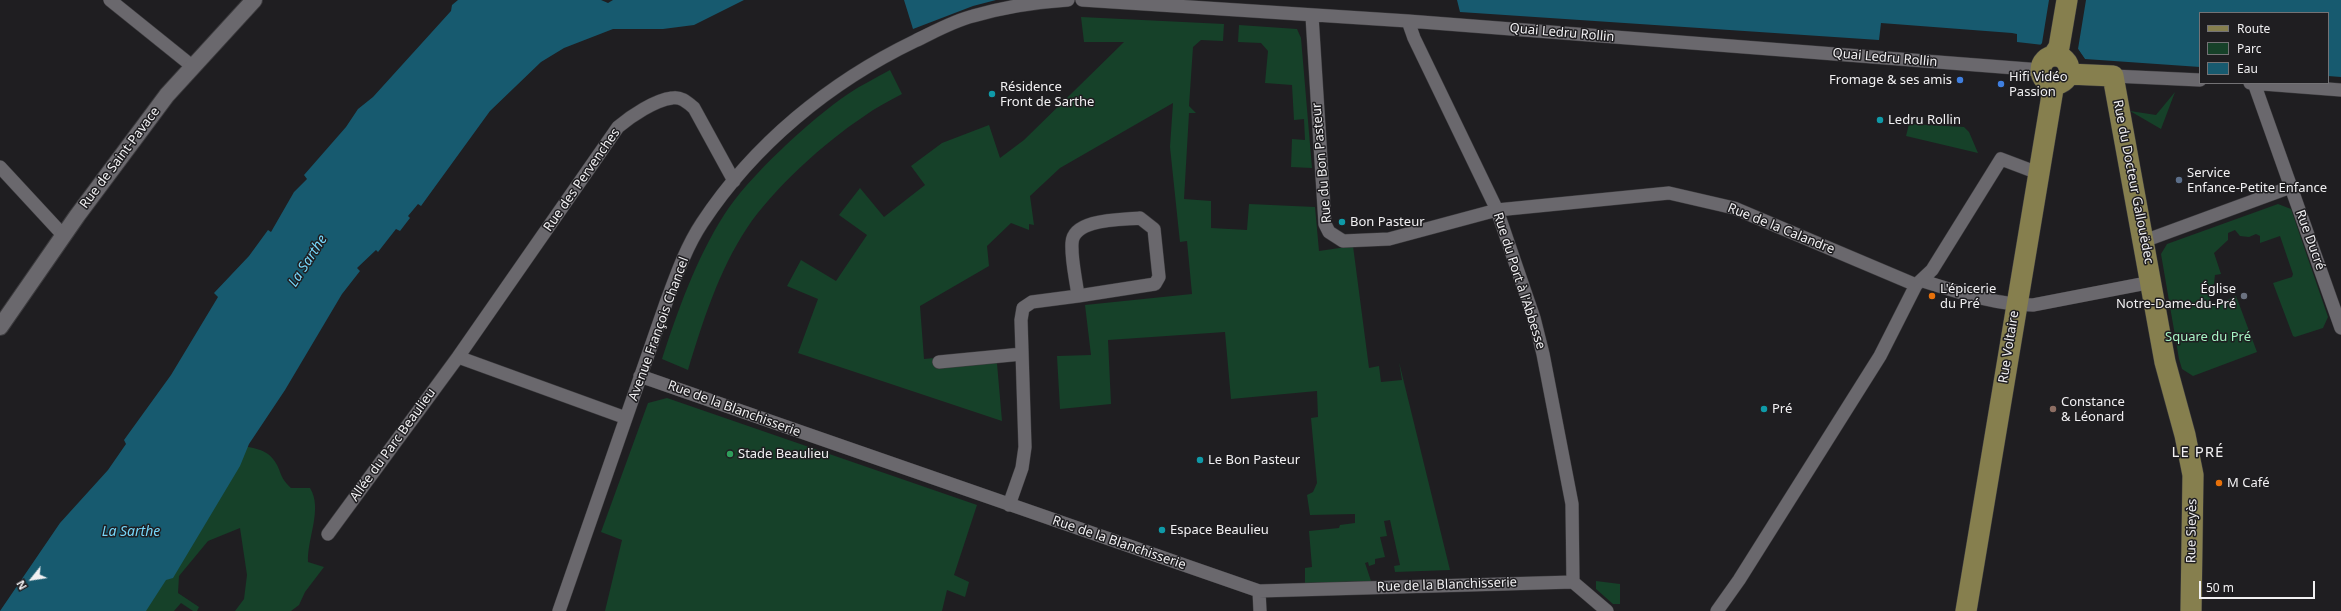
<!DOCTYPE html>
<meta charset="utf-8">
<style>
body{margin:0}
#map{position:relative;width:2341px;height:611px;overflow:hidden;background:#1f1e21;font-family:"Noto Sans",sans-serif}
canvas{display:block}
.legend{position:absolute;left:2199px;top:12px;width:130px;height:72px;box-sizing:border-box;background:#1f1e21;border:1px solid #737275;margin:0;padding:5px 7px;list-style:none;font-size:12px;color:#f1f0f2}
.legend li{display:flex;align-items:center;gap:8px;height:20px}
.legend b{width:20px;border:1px solid #737275}
.north{position:absolute;left:12px;top:559px;width:40px;height:40px;-webkit-text-stroke:3px #1f1e21;paint-order:stroke;rotate:240deg;font-size:11px;font-weight:700;line-height:16px;text-align:center;color:#f1f0f2}
.north::after{content:'';display:block;margin:auto;width:14px;height:18px;background:#f1f0f2;clip-path:polygon(50% 0,100% 100%,50% 72%,0 100%)}
.scale{position:absolute;left:2199px;top:581px;width:116px;height:18px;box-sizing:border-box;border:2px solid #f1f0f2;border-top:0;padding-left:5px;font-size:12px;line-height:14px;white-space:nowrap;color:#f1f0f2;-webkit-text-stroke:3px #1f1e21;paint-order:stroke}
</style>
<div id="map">
<canvas width="2341" height="611"></canvas>
<ul class="legend">
<li><b style="height:5px;background:#867f4e"></b>Route</li>
<li><b style="height:11px;background:#164129"></b>Parc</li>
<li><b style="height:11px;background:#175a6f"></b>Eau</li>
</ul>
<div class="north">N</div>
<div class="scale">50 m</div>
</div>
<script>
const context = document.querySelector('canvas').getContext('2d');
context.lineJoin = 'round';
function fillPath(path, color) {
  context.fillStyle = color;
  context.fill(path, 'evenodd');
}
function stroke(path, color, width, dash) {
  context.strokeStyle = color;
  context.lineWidth = width;
  context.lineCap = dash ? 'butt' : 'round';
  context.setLineDash(dash || []);
  context.stroke(path);
}
function write(font, color, halo, rows, align = 'center') {
  context.font = font + ' "Noto Sans",sans-serif';
  context.lineWidth = 3;
  context.setLineDash([]);
  context.textBaseline = 'middle';
  context.strokeStyle = halo;
  context.fillStyle = color;
  for (const [text, x, y, turn = 0] of rows) {
    context.save();
    context.translate(x, y);
    context.rotate((+turn || 0) * Math.PI / 180);
    context.textAlign = isNaN(turn) ? turn : align;
    if (halo) context.strokeText(text, 0, 0);
    context.fillText(text, 0, 0);
    context.restore();
  }
}
fillPath(new Path2D(`
 M 1081,17 L 1224,24 L 1223,41 L 1201,40 L 1193,47 L 1189,106 L 1196,113 L 1189,113 L 1184,199 L 1211,201 L 1211,228 L 1247,230 L 1249,204 L 1315,207 L 1319,251 L 1353,246 L 1369,368 L 1379,366 L 1381,382 L 1402,380 L 1399,362 L 1450,570 L 1395,572 L 1394,566 L 1400,565 L 1390,520 L 1384,521 L 1387,536 L 1380,537 L 1385,557 L 1375,559 L 1375,564 L 1369,566 L 1368,562 L 1365,563 L 1371,581 L 1305,583 L 1305,568 L 1312,567 L 1309,531 L 1339,528 L 1340,525 L 1355,523 L 1355,514 L 1310,515 L 1307,495 L 1313,492 L 1317,483 L 1311,418 L 1318,417 L 1317,391 L 1231,399 L 1225,332 L 1108,340 L 1111,404 L 1060,409 L 1057,356 L 1091,355 L 1085,305 L 1192,294 L 1187,241 L 1180,242 L 1179,233 L 1170,147 L 1173,103 L 1060,168 L 1030,196 L 1034,225 L 1029,224 L 1029,230 L 1011,223 L 987,246 L 989,266 L 920,306 L 924,359 L 996,352 L 1002,421 L 798,353 L 818,299 L 787,286 L 801,260 L 836,281 L 867,235 L 839,215 L 860,188 L 884,217 L 925,185 L 911,166 L 942,143 L 989,125 L 1000,158 L 1024,140 L 1124,42 L 1084,42 Z
 M 1239,25 L 1297,29 L 1301,38 L 1312,168 L 1291,167 L 1292,139 L 1305,140 L 1304,119 L 1294,120 L 1292,85 L 1265,83 L 1268,51 L 1261,43 L 1238,42 Z
 M 890,70 L 902,94 C 889,101 875,108 863,117 C 825,142 773,189 747,228 C 719,270 703,321 688,370 L 662,359 C 678,310 696,259 724,215 C 748,177 811,119 848,94 C 861,85 876,78 890,70 Z
 M 2175,92 L 2161,129 L 2130,111 L 2156,115 Z
 M 1909,124 L 1964,127 L 1969,132 L 1978,153 L 1906,136 Z
 M 2278,204 L 2291,209 L 2328,317 L 2323,328 L 2295,337 L 2293,336 L 2273,283 L 2292,277 L 2293,274 L 2280,236 L 2260,243 L 2260,236 L 2256,234 L 2249,237 L 2240,236 L 2235,230 L 2228,233 L 2228,240 L 2214,253 L 2221,274 L 2215,275 L 2214,284 L 2206,288 L 2213,306 L 2236,296 L 2257,352 L 2193,376 L 2182,369 L 2179,359 L 2161,254 L 2167,244 Z
 M 667,398 L 977,505 L 954,575 L 969,582 L 965,597 L 947,590 L 942,611 L 605,611 L 622,540 L 601,532 L 648,403 Z
 M 236,445 C 248,447 265,448 273,459 C 282,470 278,476 291,488 L 310,488 C 323,509 307,538 308,562 L 324,567 L 305,592 L 299,605 L 291,611 L 235,611 L 244,599 L 247,575 L 240,528 L 208,541 L 179,576 L 178,593 L 199,607 L 197,611 L 193,611 L 181,603 L 174,611 L 133,611 Z
 M 1596,581 L 1620,584 L 1620,604 L 1613,604 L 1596,589 Z`), '#164129');
fillPath(new Path2D(`
 M 458,0 L 601,0 L 608,3 L 613,0 L 744,0 L 694,25 L 663,29 L 613,29 L 564,48 L 541,62 L 490,111 L 421,206 L 418,204 L 408,216 L 410,218 L 400,231 L 396,229 L 378,252 L 376,250 L 357,268 L 360,271 L 342,294 L 285,390 L 249,444 L 240,466 L 173,578 L 166,580 L 146,611 L 0,611 L 60,523 L 108,470 L 126,444 L 124,440 L 171,375 L 218,297 L 214,293 L 249,256 L 268,230 L 271,232 L 294,192 L 307,179 L 304,175 L 346,127 L 358,109 L 373,97 L 451,11 L 452,5 Z
 M 904,0 L 996,0 L 973,6 L 913,29 Z
 M 1457,0 L 2341,0 L 2341,77 L 2328,76 L 2328,13 L 2200,13 L 2200,67 L 2085,59 L 2078,49 L 2017,42 L 2017,34 L 2012,33 L 1881,23 L 1879,40 L 1460,12 Z`), '#175a6f');
fillPath(new Path2D(`
 M 2049,0 L 2086,0 L 2078,49 L 2086,61 L 2077,51 L 2039,47 L 2042,43 Z`), '#1f1e21');
const minor = new Path2D(`
 M 110,0 L 192,66
 M 1082,0 L 1408,21 L 2041,70
 M 1312,16 L 1325,224 L 1329,232 L 1343,241 L 1389,239 L 1497,210 L 1669,193 L 1734,208 L 1916,285
 M 1408,21 L 1414,38 L 1497,210 L 1534,318 L 1543,354 L 1572,504 L 1573,582
 M 2113,76 L 2200,80
 M 2250,83 L 2341,90
 M 2254,83 L 2341,328
 M 0,167 L 63,235
 M 1140,218 L 1154,229 L 1159,277 L 1155,284 L 1078,296 C 1076,279 1071,260 1072,243 C 1073,218 1123,220 1140,218 Z
 M 2144,241 L 2291,187
 M 1923,281 C 1958,292 1996,305 2033,305 L 2152,282
 M 458,357 L 626,418
 M 939,362 L 1022,354
 M 640,376 L 1259,591 L 1573,582 L 1607,611
 M 1009,505 L 1022,468 L 1025,447 L 1021,320 L 1023,308 L 1032,302 L 1078,296
 M 328,534 L 458,357 L 618,127 C 631,116 655,100 672,98 C 681,96 688,103 694,108 L 734,181
 M 1259,591 L 1260,611
 M 559,611 L 666,303 C 676,276 686,247 702,223 C 754,144 830,82 915,41 C 934,32 953,21 973,16 C 1004,7 1037,2 1068,0
 M 1717,611 L 1739,580 L 1880,356 L 1916,285 L 1932,270 L 2001,159 L 2038,173`);
const tertiary = new Path2D(`
 M 0,327 L 77,216 L 167,95 L 254,0`);
const primary = new Path2D(`
 M 2053,56 L 2059,47 L 2067,0
 M2041 70a14 14 0 1 1 28 0a14 14 0 1 1-28 0Z
 M 2068,74 L 2113,76 L 2165,362 L 2185,435 L 2193,475 L 2191,611
 M 1966,611 L 2054,83`);
stroke(minor, '#3c3b3e', 14);
stroke(tertiary, '#3c3b3e', 18);
stroke(primary, '#3c3b3e', 22);
stroke(minor, '#6a686d', 13);
stroke(tertiary, '#6a686d', 16);
stroke(primary, '#867f4e', 21);
for (const [x, y, r, color] of [
 [1960,80,4,"#3f7fe0"],
 [2001,84,4,"#3f7fe0"],
 [992,94,4,"#0f9aa8"],
 [1880,120,4,"#0f9aa8"],
 [2179,180,4,"#5c6f8a"],
 [1342,222,4,"#0f9aa8"],
 [1932,296,4,"#e8710a"],
 [2244,296,4,"#6b7280"],
 [1764,409,4,"#0f9aa8"],
 [2053,409,4,"#8d6e63"],
 [730,454,4,"#2e9e5b"],
 [1200,460,4,"#0f9aa8"],
 [2219,483,4,"#e8710a"],
 [1162,530,4,"#0f9aa8"]
]) {
  const dot = new Path2D();
  dot.arc(x, y, r, 0, 2 * Math.PI);
  context.fillStyle = color;
  context.fill(dot);
  stroke(dot, '#1f1e21', 1.5);
}
write('13px', '#f1f0f2', '#1f1e21', [
 ["Quai Ledru Rollin",1562,33,5],
 ["Quai Ledru Rollin",1885,58,5],
 ["Rue de Saint-Pavace",120,158,-53],
 ["Rue du Bon Pasteur",1322,163,-95],
 ["Rue des Pervenches",582,180,-55],
 ["Rue du Docteur Gallouëdec",2133,182,79],
 ["Rue de la Calandre",1781,229,22],
 ["Rue Ducré",2310,240,70],
 ["Rue du Port à l'Abbesse",1519,281,72],
 ["Avenue François Chancel",659,329,-70],
 ["Rue Voltaire",2009,347,-81],
 ["Rue de la Blanchisserie",734,409,20],
 ["Allée du Parc Beaulieu",393,445,-54],
 ["Rue Sieyès",2192,531,-89],
 ["Rue de la Blanchisserie",1119,543,19],
 ["Rue de la Blanchisserie",1447,585,-2]
]);
write('13px', '#f1f0f2', '#1f1e21', [
 ["Hifi Vidéo",2009,77],
 ["Passion",2009,92],
 ["Fromage & ses amis",1952,80,"right"],
 ["Résidence",1000,87],
 ["Front de Sarthe",1000,102],
 ["Ledru Rollin",1888,120],
 ["Service",2187,173],
 ["Enfance-Petite Enfance",2187,188],
 ["Bon Pasteur",1350,222],
 ["L'épicerie",1940,289],
 ["du Pré",1940,304],
 ["Église",2236,289,"right"],
 ["Notre-Dame-du-Pré",2236,304,"right"],
 ["Constance",2061,402],
 ["& Léonard",2061,417],
 ["Pré",1772,409],
 ["Stade Beaulieu",738,454],
 ["Le Bon Pasteur",1208,460],
 ["M Café",2227,483],
 ["Espace Beaulieu",1170,530]
], 'left');
write('13px', '#a6f5c4', '#1f1e21', [
 ["Square du Pré",2208,337]
]);
write('italic 14px', '#77d7fa', '#1f1e21', [
 ["La Sarthe",308,261,-57],
 ["La Sarthe",131,532]
]);
context.letterSpacing = '1px';
write('15px', '#f1f0f2', '#1f1e21', [
 ["LE PRÉ",2198,453]
]);
context.letterSpacing = '0px';
</script>
